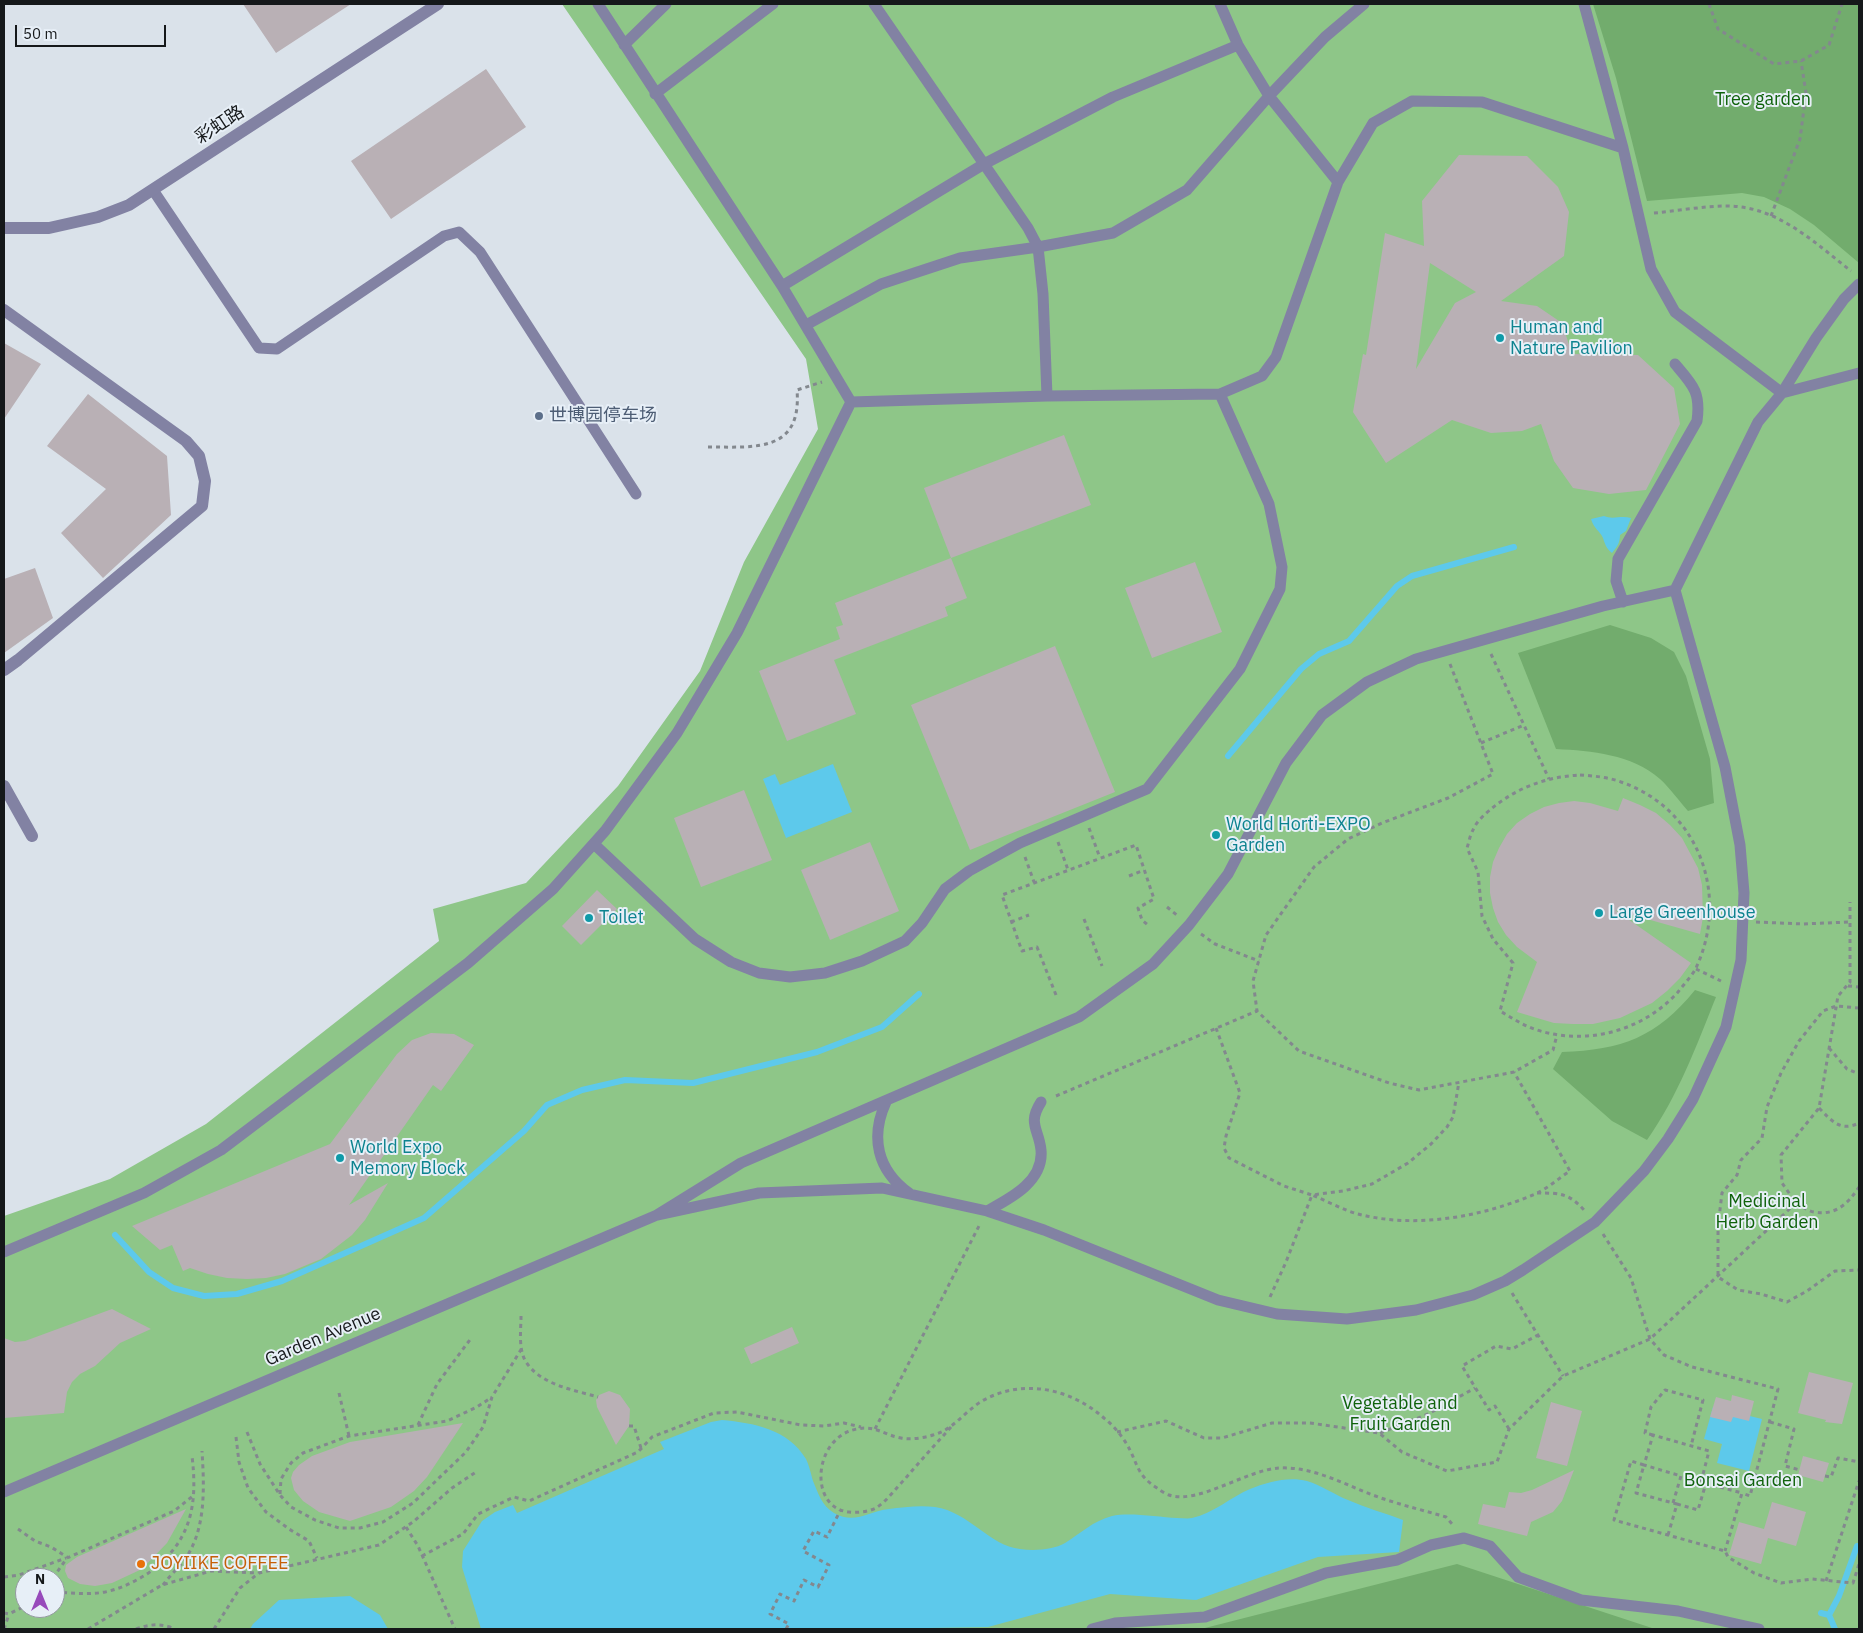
<!DOCTYPE html>
<meta charset="utf-8">
<style>
body{margin:0}
#map{position:relative;width:1863px;height:1633px;overflow:hidden;background:#dae2ea;font-family:"IBM Plex Sans",sans-serif}
canvas{display:block}
.frame{position:absolute;inset:0;border:5px solid #15181a;pointer-events:none}
.north{position:absolute;left:15px;top:1568px;width:50px;height:50px;box-sizing:border-box;background:#e7eff7;border:1px solid #93999f;border-radius:50%;rotate:0deg;font-size:14px;font-weight:700;line-height:20px;text-align:center;color:#15181a}
.north::after{content:'';display:block;margin:auto;width:18px;height:22px;background:#974abb;clip-path:polygon(50% 0,100% 100%,50% 72%,0 100%)}
.scale{position:absolute;left:15px;top:25px;width:151px;height:22px;box-sizing:border-box;border:2px solid #15181a;border-top:0;padding-left:6px;font-size:15px;line-height:18px;white-space:nowrap;color:#15181a;-webkit-text-stroke:4px #e7eff7;paint-order:stroke}
</style>
<div id="map">
<canvas width="1863" height="1633"></canvas>
<div class="frame"></div>
<div class="north">N</div>
<div class="scale">50 m</div>
</div>
<script>
const context = document.querySelector('canvas').getContext('2d');
context.lineJoin = 'round';
function fillPath(path, color) {
  context.fillStyle = color;
  context.fill(path, 'evenodd');
}
function stroke(path, color, width, dash) {
  context.strokeStyle = color;
  context.lineWidth = width;
  context.lineCap = dash ? 'butt' : 'round';
  context.setLineDash(dash || []);
  context.stroke(path);
}
function write(font, color, halo, rows, align = 'center') {
  context.font = font + ' "IBM Plex Sans","Noto Sans SC",sans-serif';
  context.lineWidth = 4;
  context.setLineDash([]);
  context.textBaseline = 'middle';
  context.strokeStyle = halo;
  context.fillStyle = color;
  for (const [text, x, y, turn = 0] of rows) {
    context.save();
    context.translate(x, y);
    context.rotate((+turn || 0) * Math.PI / 180);
    context.textAlign = isNaN(turn) ? turn : align;
    if (halo) context.strokeText(text, 0, 0);
    context.fillText(text, 0, 0);
    context.restore();
  }
}
fillPath(new Path2D(`
 M 562,4 L 1859,4 L 1859,1629 L 4,1629 L 4,1216 L 110,1179 L 206,1124 L 439,941 L 433,909 L 526,883 L 618,786 L 700,671 L 744,562 L 818,429 L 806,359 ZM 25,1578 L 55,1578 L 55,1608 L 25,1608 Z`), '#8ec688');
fillPath(new Path2D(`
 M 1593,4 L 1859,4 L 1859,263 L 1814,225 L 1790,209 L 1764,197 L 1742,193 L 1647,201 L 1616,78 Z
 M 1610,625 L 1651,638 L 1674,652 L 1686,676 L 1710,759 L 1714,803 L 1688,811 C 1679,801 1670,788 1660,779 C 1631,754 1592,751 1556,749 L 1518,653 Z
 M 1695,990 L 1716,997 C 1696,1047 1678,1096 1647,1140 L 1612,1121 L 1553,1069 L 1562,1052 C 1622,1050 1657,1037 1695,990 Z
 M 1457,1564 L 1655,1629 L 1201,1629 Z`), '#72ac6d');
fillPath(new Path2D(`
 M 1604,516 C 1613,520 1621,515 1631,518 L 1626,531 L 1620,535 C 1620,543 1617,547 1612,553 C 1606,548 1605,544 1603,538 C 1600,531 1594,529 1591,519 Z
 M 833,764 L 852,812 L 786,838 L 763,779 L 775,774 L 780,785 Z
 M 1713,1407 L 1762,1419 L 1749,1471 L 1717,1463 L 1722,1444 L 1704,1439 Z
 M 722,1420 C 754,1423 788,1429 806,1459 C 809,1465 811,1474 813,1481 C 818,1493 822,1506 834,1513 C 855,1525 868,1511 889,1509 C 903,1507 921,1505 935,1507 C 969,1512 990,1546 1020,1549 C 1034,1551 1053,1550 1065,1543 C 1081,1533 1093,1521 1112,1516 C 1129,1512 1158,1517 1177,1518 C 1182,1518 1188,1519 1192,1518 C 1214,1513 1231,1497 1250,1489 C 1267,1482 1289,1476 1307,1481 C 1321,1485 1335,1495 1348,1500 C 1366,1508 1385,1513 1403,1520 L 1399,1552 L 1318,1557 L 1196,1600 L 1110,1594 L 988,1627 L 868,1629 L 481,1629 L 462,1567 L 463,1551 L 482,1521 L 495,1512 L 513,1505 L 517,1513 L 664,1449 L 660,1442 L 711,1422 Z
 M 350,1596 L 380,1615 L 388,1629 L 250,1629 L 253,1624 L 279,1600 Z`), '#5dc9eb');
stroke(new Path2D(`
 M 1228,756 L 1301,669 L 1319,654 L 1349,641 L 1397,586 L 1412,576 L 1514,547
 M 115,1235 L 149,1272 L 173,1288 L 204,1296 L 237,1294 L 282,1281 L 424,1218 L 524,1131 L 547,1105 L 582,1090 L 625,1080 L 693,1083 L 817,1052 L 882,1027 L 919,994
 M 1821,1613 L 1829,1615 L 1839,1596 L 1857,1546 L 1859,1546
 M 1829,1615 L 1835,1629`), '#5dc9eb', 6);
fillPath(new Path2D(`
 M 243,4 L 351,4 L 276,53 Z
 M 486,69 L 526,127 L 391,219 L 351,161 Z
 M 1459,155 L 1527,156 L 1558,187 L 1569,212 L 1564,256 L 1501,301 L 1537,306 L 1562,323 L 1572,354 L 1638,355 L 1674,388 L 1680,424 L 1646,490 L 1609,494 L 1573,488 L 1554,461 L 1541,424 L 1522,431 L 1491,433 L 1452,420 L 1386,463 L 1353,412 L 1363,354 L 1366,355 L 1385,233 L 1424,246 L 1422,201 ZM 1430,263 L 1476,292 L 1455,303 L 1416,369 Z
 M 4,343 L 41,364 L 4,419 Z
 M 88,394 L 167,456 L 171,515 L 103,578 L 61,533 L 106,489 L 47,446 Z
 M 1064,435 L 1091,505 L 951,558 L 924,488 Z
 M 951,558 L 967,598 L 945,607 L 948,616 L 834,660 L 856,714 L 787,741 L 759,671 L 840,639 L 836,627 L 843,625 L 835,603 Z
 M 1195,562 L 1222,632 L 1152,658 L 1125,588 Z
 M 35,568 L 53,618 L 4,653 L 4,579 Z
 M 1055,646 L 1115,792 L 970,850 L 911,705 Z
 M 744,790 L 772,860 L 701,887 L 674,818 Z
 M 1623,798 L 1640,805 L 1656,813 L 1670,825 L 1682,838 L 1698,868 L 1702,885 L 1703,917 L 1700,934 L 1615,910 L 1691,963 L 1680,978 L 1667,991 L 1652,1003 L 1620,1018 L 1593,1024 L 1573,1024 L 1554,1023 L 1517,1012 L 1537,962 L 1517,947 L 1506,935 L 1498,922 L 1493,908 L 1490,893 L 1490,877 L 1493,862 L 1499,848 L 1507,834 L 1517,823 L 1530,814 L 1544,807 L 1559,803 L 1574,801 L 1590,803 L 1618,811 Z
 M 870,842 L 899,911 L 830,940 L 801,870 Z
 M 597,890 L 617,909 L 581,945 L 562,926 Z
 M 431,1033 L 454,1034 L 474,1045 L 441,1091 L 433,1085 L 349,1205 L 388,1183 L 365,1220 L 352,1235 L 321,1259 L 285,1274 L 266,1278 L 247,1279 L 227,1278 L 208,1274 L 190,1268 L 183,1271 L 172,1245 L 160,1250 L 132,1226 L 330,1144 L 397,1054 L 412,1040 Z
 M 112,1309 L 151,1329 L 120,1343 L 95,1366 L 80,1374 L 72,1382 L 67,1392 L 64,1413 L 4,1418 L 4,1338 L 15,1342 L 25,1341 Z
 M 792,1327 L 799,1343 L 751,1364 L 744,1348 Z
 M 1809,1372 L 1853,1383 L 1842,1424 L 1825,1422 L 1826,1420 L 1798,1413 Z
 M 609,1391 L 620,1395 L 630,1409 L 629,1426 L 616,1445 L 597,1407 L 596,1400 L 599,1395 Z
 M 1732,1395 L 1754,1401 L 1749,1421 L 1733,1417 L 1731,1422 L 1710,1417 L 1716,1397 L 1731,1401 Z
 M 1551,1402 L 1582,1411 L 1567,1466 L 1536,1458 Z
 M 463,1423 L 427,1477 L 414,1491 L 391,1507 L 350,1521 L 319,1512 L 303,1501 L 294,1490 L 291,1478 L 293,1472 L 299,1465 L 312,1456 L 350,1442 Z
 M 1803,1456 L 1829,1463 L 1823,1482 L 1798,1475 Z
 M 1574,1470 L 1562,1501 L 1553,1512 L 1531,1522 L 1527,1536 L 1478,1524 L 1483,1504 L 1505,1508 L 1509,1492 L 1521,1493 L 1532,1490 Z
 M 1772,1502 L 1806,1512 L 1796,1546 L 1768,1538 L 1761,1564 L 1729,1555 L 1739,1522 L 1764,1529 Z
 M 186,1509 L 167,1543 L 142,1569 L 112,1583 L 95,1586 L 80,1584 L 68,1578 L 65,1571 L 66,1565 L 77,1557 Z`), '#b9b0b5');
stroke(new Path2D(`
 M 1709,4 L 1718,29 L 1774,64 L 1801,61 L 1829,45 L 1842,4
 M 1654,213 C 1678,211 1703,206 1727,206 C 1777,206 1814,242 1851,271
 M 1771,216 L 1800,139 L 1806,93 L 1801,61
 M 708,447 C 755,447 802,453 797,390 L 822,382
 M 1491,654 L 1549,779
 M 1450,664 L 1493,774 L 1448,798 L 1382,823 L 1348,839 L 1314,867 L 1266,935 L 1253,981 L 1257,1011 L 1299,1051 L 1389,1083 L 1419,1090 L 1514,1072 L 1553,1050 L 1557,1035
 M 1481,743 L 1524,725
 M 1580,775 C 1594,776 1608,777 1621,782 C 1699,809 1730,895 1696,968 C 1692,976 1684,984 1678,992 C 1643,1031 1587,1046 1537,1030 C 1524,1026 1512,1018 1500,1011 L 1513,963 L 1493,939 L 1482,916 L 1478,872 L 1467,848 C 1469,842 1470,835 1473,830 C 1476,822 1485,814 1491,809 C 1518,787 1546,777 1580,775 Z
 M 1089,828 L 1100,858
 M 1058,842 L 1068,870
 M 1025,857 L 1034,882
 M 1129,876 L 1144,870
 M 1167,907 L 1178,916
 M 1084,919 L 1102,966
 M 1011,922 L 1029,915
 M 1756,922 L 1803,924 L 1850,922
 M 1201,934 L 1215,944 L 1259,961
 M 1696,969 L 1721,981
 M 1848,986 L 1859,987
 M 1056,995 L 1037,947 L 1022,951 L 1002,895 L 1136,845 L 1154,899 L 1138,908 L 1142,920 L 1149,926
 M 1859,1008 L 1836,1006 L 1823,1011 L 1799,1041 L 1781,1073 L 1767,1107 L 1762,1138 L 1741,1160 L 1737,1175 L 1722,1193 L 1718,1226 L 1718,1277 L 1738,1290 L 1761,1294 L 1787,1302 L 1807,1291 L 1835,1271 L 1859,1270
 M 1216,1028 L 1240,1093 L 1226,1136 L 1224,1148 L 1229,1158 L 1284,1186 L 1312,1195 L 1343,1191 L 1372,1184 L 1408,1163 L 1431,1144 L 1447,1127 L 1453,1117 L 1459,1082
 M 1829,1048 L 1847,1069 L 1859,1074
 M 1056,1096 L 1257,1011
 M 1819,1108 C 1832,1121 1840,1132 1859,1123
 M 1537,1193 C 1560,1193 1569,1193 1585,1211
 M 1796,1203 C 1801,1206 1808,1211 1814,1212 C 1835,1216 1848,1204 1859,1187
 M 1603,1234 L 1631,1278 L 1650,1339 L 1664,1355 L 1692,1367 L 1778,1389 L 1750,1496 L 1742,1493
 M 1512,1293 L 1563,1376
 M 1270,1297 L 1286,1262 L 1312,1195 C 1327,1201 1343,1210 1358,1214 C 1415,1229 1482,1217 1535,1194 C 1547,1189 1559,1178 1570,1171 L 1514,1072
 M 521,1316 C 521,1330 518,1349 526,1362 C 541,1385 574,1390 598,1397
 M 339,1393 L 349,1436
 M 1770,1422 L 1794,1429 L 1785,1466 L 1800,1470
 M 418,1425 L 437,1384 L 472,1337
 M 629,1426 L 634,1426 L 641,1448
 M 951,1427 C 936,1444 920,1461 905,1479 C 896,1488 887,1501 876,1508 C 868,1512 857,1513 849,1512 C 808,1508 813,1437 857,1429 C 875,1425 884,1435 901,1438 C 911,1440 923,1438 933,1435 C 953,1430 964,1412 982,1401 C 1022,1378 1071,1388 1105,1419 C 1113,1425 1121,1435 1126,1443 C 1138,1462 1135,1474 1157,1488 C 1160,1490 1165,1494 1169,1495 C 1198,1505 1246,1470 1279,1468 C 1316,1466 1350,1488 1384,1499 C 1405,1506 1426,1511 1446,1517 L 1453,1525
 M 875,1429 L 980,1224
 M 1509,1429 L 1495,1406 L 1489,1410 L 1462,1366 L 1496,1346 L 1512,1349 L 1538,1335
 M 247,1432 L 260,1464 L 280,1495 L 291,1507 L 315,1520 L 339,1528 L 360,1528 L 383,1522 L 413,1503 L 466,1452 L 483,1427 L 492,1397 L 522,1348
 M 1117,1432 L 1166,1421 L 1204,1438 L 1222,1438 L 1272,1423 L 1310,1423 L 1379,1433 L 1402,1452 L 1447,1471 L 1497,1462 L 1509,1429 L 1563,1376 L 1650,1339 L 1796,1203 L 1782,1183 L 1781,1155 L 1819,1108 L 1838,996 L 1850,982 L 1850,902
 M 1380,1433 L 1428,1414 L 1475,1388
 M 1653,1435 L 1645,1433 L 1651,1407 L 1665,1390 L 1703,1400 L 1691,1446
 M 236,1437 L 239,1462 L 248,1488 L 266,1512 L 289,1529 L 309,1541 L 317,1558
 M 1825,1476 L 1831,1477 L 1838,1458 L 1859,1462
 M 280,1494 L 281,1479 L 291,1463 L 303,1453 L 349,1436 L 447,1421 L 477,1407 L 492,1397
 M 1673,1503 L 1681,1476 L 1644,1465 L 1653,1435 L 1709,1451 L 1701,1482 L 1742,1493 L 1725,1551
 M 1677,1504 L 1698,1510 L 1706,1483
 M 406,1527 L 418,1546 L 455,1629
 M 18,1529 L 35,1541 L 51,1547 L 67,1557
 M 1668,1535 L 1677,1504 L 1636,1493 L 1644,1465 L 1631,1461 L 1614,1520 L 1725,1551 L 1728,1557 L 1754,1573 L 1781,1583 L 1812,1579 L 1853,1583 L 1859,1564
 M 422,1556 L 463,1534 L 478,1514 L 514,1497 L 529,1501 L 638,1452 L 652,1437 L 714,1413 L 737,1412 L 801,1425 L 824,1426 L 844,1423 L 861,1427
 M 4,1577 L 19,1575 L 66,1558
 M 53,1578 L 67,1558 L 174,1511 L 194,1495
 M 1826,1581 L 1859,1481
 M 163,1585 C 171,1574 184,1563 190,1551 C 206,1522 204,1483 202,1451
 M 55,1592 C 72,1593 88,1595 105,1592 C 120,1589 134,1582 147,1574 C 191,1543 198,1506 192,1456
 M 4,1613 L 9,1614 L 25,1606
 M 4,1629 L 9,1614
 M 88,1629 L 162,1585 L 211,1571 L 258,1573
 M 136,1629 C 148,1625 157,1623 170,1627 L 172,1629
 M 214,1629 L 240,1588 L 259,1573 L 379,1545 L 413,1522 L 452,1488 L 476,1472
 M 786,1629 L 789,1624 L 770,1614 L 780,1594 L 794,1601 L 804,1580 L 818,1587 L 829,1565 L 803,1551 L 814,1531 L 827,1537 L 840,1511`), '#83888e', 3, [4, 4]);
stroke(new Path2D(`
 M 598,4 L 782,286 L 851,402
 M 874,4 L 1028,228 L 1038,247 L 1043,294 L 1047,396
 M 1220,4 L 1238,45 L 1269,96 L 1338,182
 M 1584,4 L 1623,148 L 1651,269 L 1675,312 L 1782,393
 M 624,45 L 666,4
 M 655,94 L 773,4
 M 153,190 L 259,348 L 277,349 L 444,236 L 459,232 L 480,252 L 636,494
 M 782,286 L 984,164 L 1113,97 L 1238,45
 M 806,325 L 881,284 L 960,258 L 1038,247 L 1113,233 L 1187,190 L 1269,96 L 1325,37 L 1364,4
 M 1782,393 L 1859,373
 M 851,402 L 1047,396 L 1220,394
 M 1623,602 L 1616,581 L 1618,559 L 1697,421 C 1701,392 1693,385 1675,364
 M 594,844 L 695,939 L 731,962 L 759,973 L 790,977 L 825,973 L 862,961 L 905,941 L 922,923 L 945,889 L 969,871 L 1020,843 L 1147,789 L 1240,669 L 1280,589 L 1282,567 L 1269,504 L 1220,394 L 1262,376 L 1276,357 L 1338,182 L 1373,123 L 1412,101 L 1482,102 L 1623,148
 M 886,1102 C 870,1137 877,1170 909,1193
 M 987,1211 C 1009,1199 1044,1182 1041,1150 C 1039,1129 1027,1124 1041,1102
 M 657,1215 L 759,1193 L 882,1188 L 987,1211 L 1044,1230 L 1218,1300 L 1277,1314 L 1347,1319 L 1416,1310 L 1473,1295 L 1505,1281 L 1523,1270 L 1595,1222 L 1644,1171 L 1668,1139 L 1693,1099 L 1726,1027 L 1741,960 L 1744,893 L 1740,845 L 1725,767 L 1675,590 L 1758,422 L 1782,393 L 1816,338 L 1844,299 L 1859,284
 M 4,1252 L 144,1193 L 221,1150 L 468,963 L 553,889 L 605,831 L 677,733 L 737,633 L 851,402
 M 4,1492 L 657,1215 L 741,1163 L 1079,1017 L 1153,964 L 1189,925 L 1228,874 L 1286,763 L 1322,715 L 1367,682 L 1416,659 L 1603,606 L 1675,590
 M 1092,1629 L 1115,1623 L 1205,1617 L 1326,1573 L 1397,1560 L 1431,1545 L 1464,1538 L 1490,1546 L 1518,1577 L 1581,1600 L 1678,1611 L 1759,1629`), '#8282a3', 11);
stroke(new Path2D(`
 M 4,228 L 49,228 L 98,217 L 129,205 L 438,4
 M 4,310 L 186,441 L 199,456 L 205,481 L 202,506 L 18,660 L 4,670
 M 4,786 L 32,836`), '#8282a3', 12);
for (const [x, y, r, color] of [
 [1500,338,5,"#0f9aa8"],
 [539,416,5,"#5c6f8a"],
 [1216,835,5,"#0f9aa8"],
 [1599,913,5,"#0f9aa8"],
 [589,918,5,"#0f9aa8"],
 [340,1158,5,"#0f9aa8"],
 [141,1564,5,"#e8710a"]
]) {
  const dot = new Path2D();
  dot.arc(x, y, r, 0, 2 * Math.PI);
  context.fillStyle = color;
  context.fill(dot);
  stroke(dot, '#e7eff7', 2);
}
write('18px', '#0f620b', '#e7eff7', [
 ["Tree garden",1763,100],
 ["Medicinal",1767,1202],
 ["Herb Garden",1767,1223],
 ["Vegetable and",1400,1404],
 ["Fruit Garden",1400,1425],
 ["Bonsai Garden",1743,1481]
]);
write('18px', '#15181a', '#e7eff7', [
 ["彩虹路",220,125,-33],
 ["Garden Avenue",323,1337,-23]
]);
write('18px', '#0d838f', '#e7eff7', [
 ["Human and",1510,328],
 ["Nature Pavilion",1510,349],
 ["World Horti-EXPO",1226,825],
 ["Garden",1226,846],
 ["Large Greenhouse",1609,913],
 ["Toilet",599,918],
 ["World Expo",350,1148],
 ["Memory Block",350,1169]
], 'left');
write('18px', '#4e5e75', '#e7eff7', [
 ["世博园停车场",549,416]
], 'left');
write('18px', '#c56008', '#e7eff7', [
 ["JOYIIKE COFFEE",151,1564]
], 'left');
</script>
